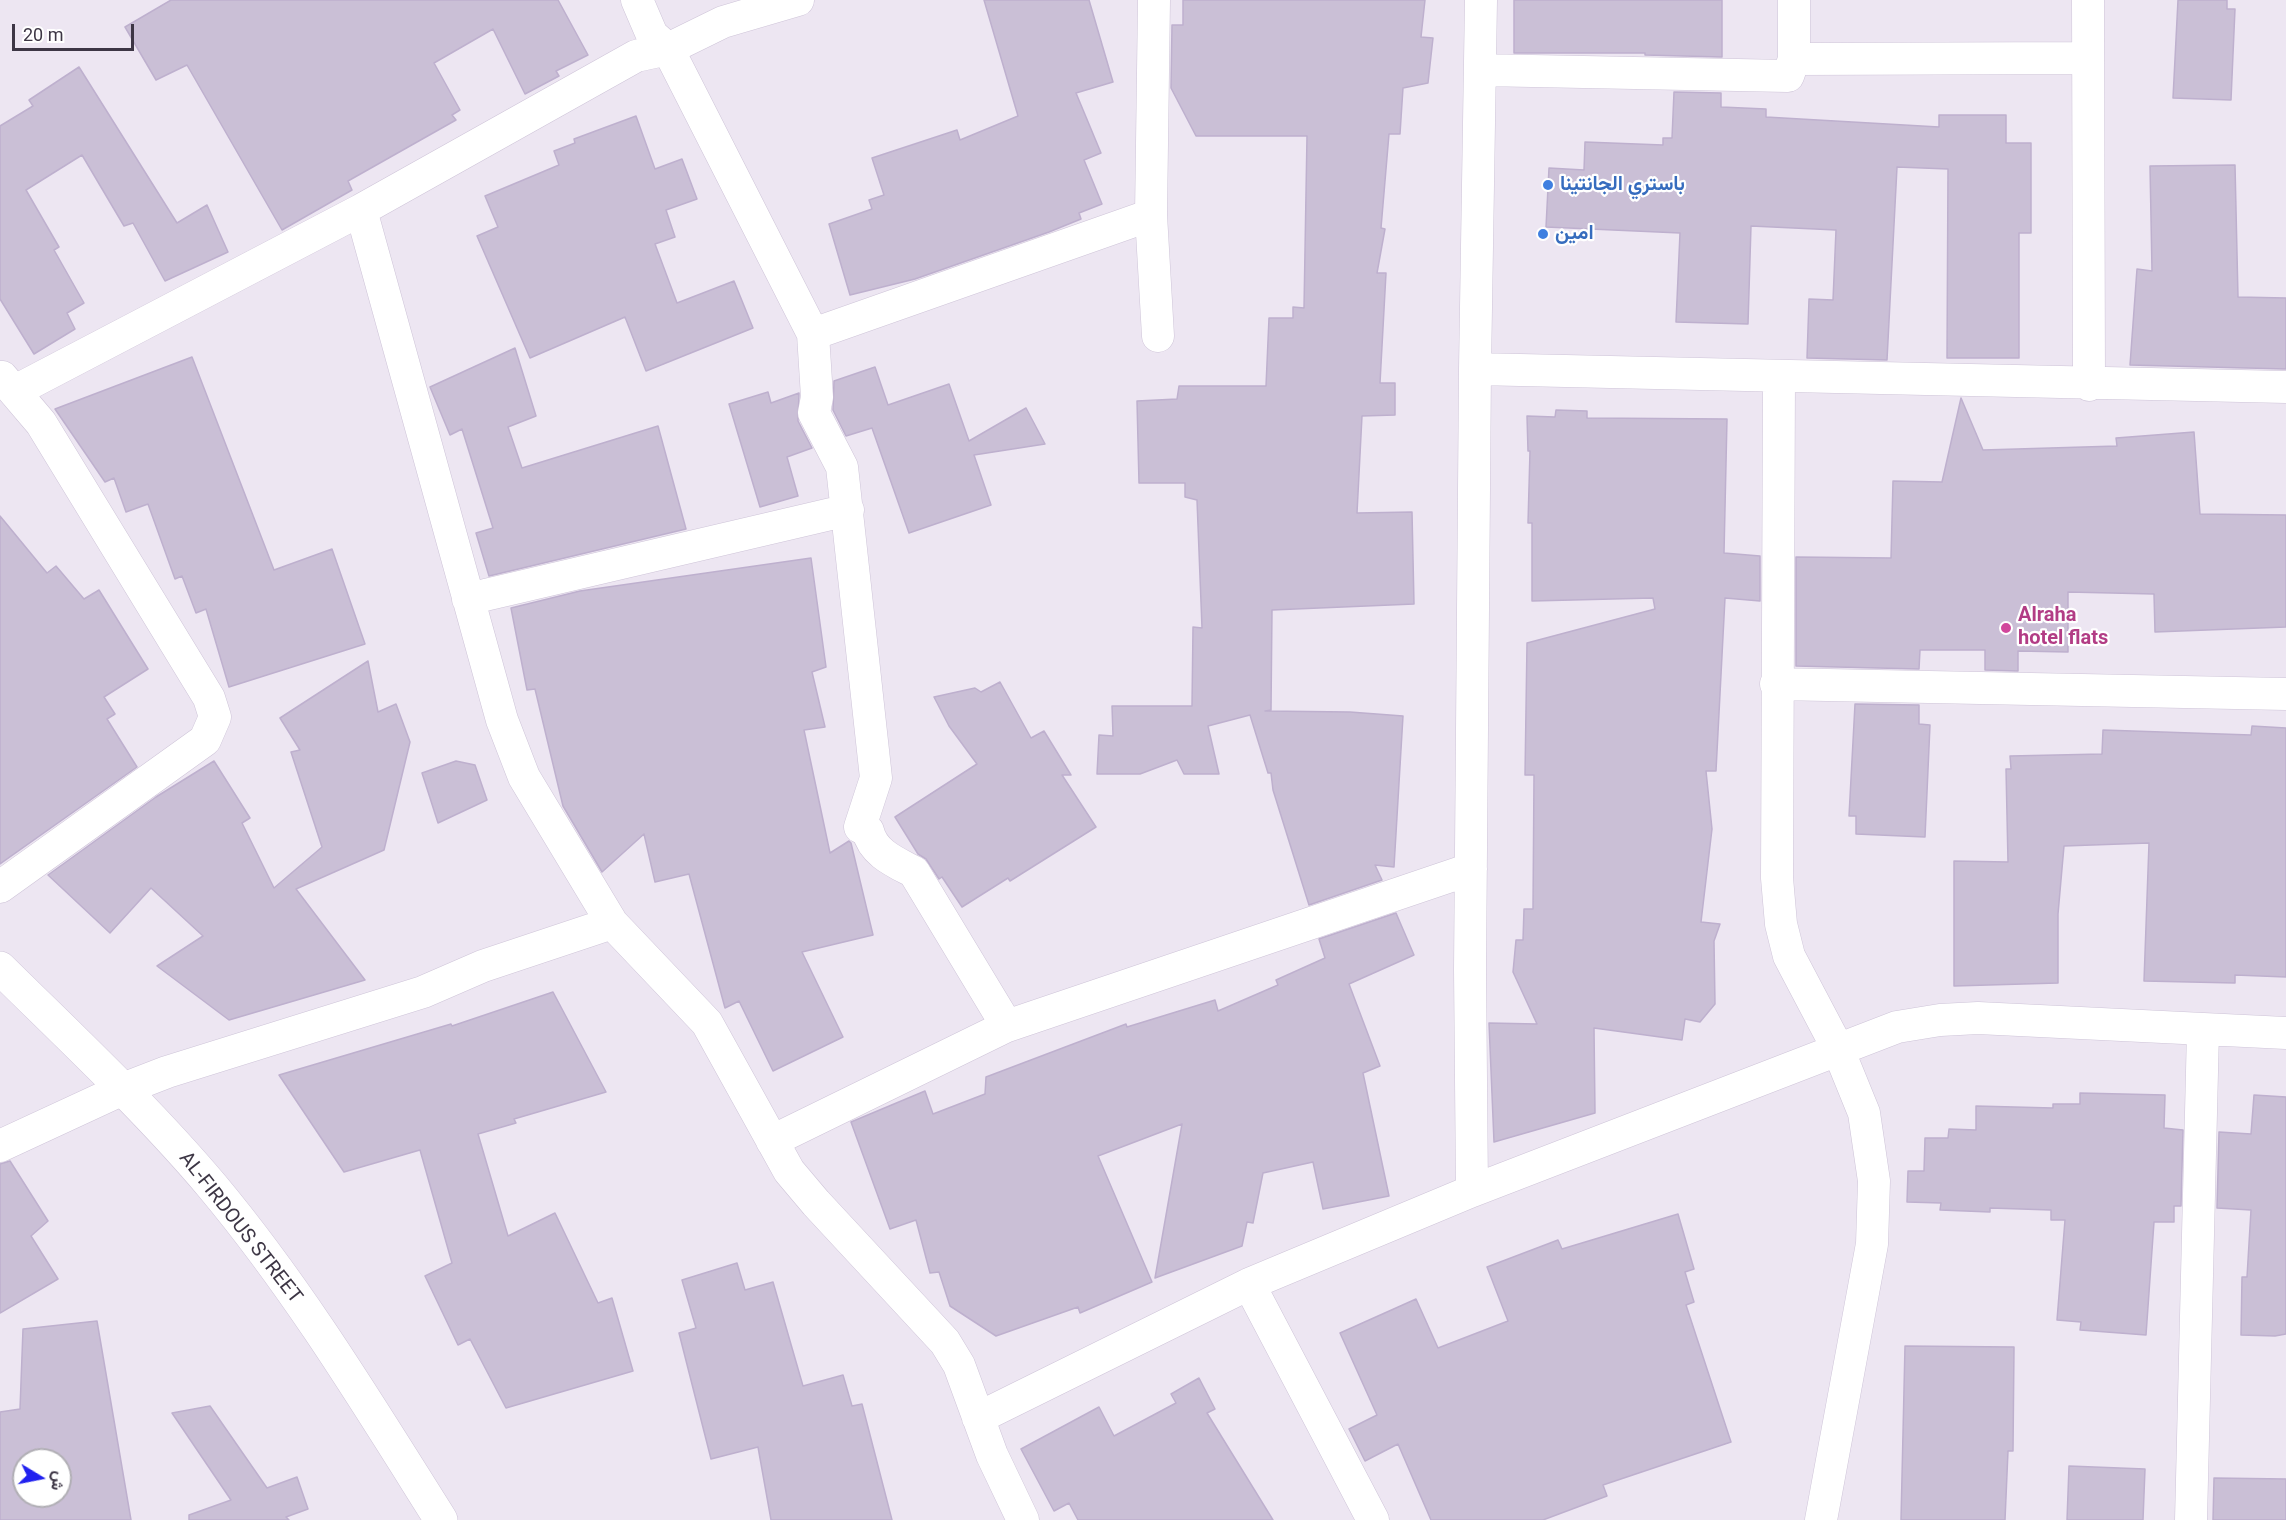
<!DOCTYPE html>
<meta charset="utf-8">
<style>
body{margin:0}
#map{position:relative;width:2286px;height:1520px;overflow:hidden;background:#ede6f2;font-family:Roboto,Vazirmatn,sans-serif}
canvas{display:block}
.north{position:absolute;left:12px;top:1448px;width:60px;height:60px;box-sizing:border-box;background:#fff;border:2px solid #b1afb5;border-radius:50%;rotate:100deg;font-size:16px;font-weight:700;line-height:24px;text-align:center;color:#3d3645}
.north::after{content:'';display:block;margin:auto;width:21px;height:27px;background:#2121ef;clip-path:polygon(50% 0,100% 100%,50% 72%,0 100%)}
.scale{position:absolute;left:12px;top:24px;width:122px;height:27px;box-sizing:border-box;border:3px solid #3d3645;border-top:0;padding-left:8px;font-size:18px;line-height:21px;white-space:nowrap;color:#3d3645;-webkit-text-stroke:4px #fff;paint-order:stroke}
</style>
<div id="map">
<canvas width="2286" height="1520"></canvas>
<div class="north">ش</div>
<div class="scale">20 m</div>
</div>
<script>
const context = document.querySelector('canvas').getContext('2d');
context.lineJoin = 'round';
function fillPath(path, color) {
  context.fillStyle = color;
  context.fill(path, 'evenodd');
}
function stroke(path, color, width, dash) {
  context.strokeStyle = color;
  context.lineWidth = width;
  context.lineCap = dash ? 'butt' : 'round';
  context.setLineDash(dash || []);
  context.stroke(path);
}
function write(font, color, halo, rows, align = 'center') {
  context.font = font + ' Roboto,Vazirmatn,sans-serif';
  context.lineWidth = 4.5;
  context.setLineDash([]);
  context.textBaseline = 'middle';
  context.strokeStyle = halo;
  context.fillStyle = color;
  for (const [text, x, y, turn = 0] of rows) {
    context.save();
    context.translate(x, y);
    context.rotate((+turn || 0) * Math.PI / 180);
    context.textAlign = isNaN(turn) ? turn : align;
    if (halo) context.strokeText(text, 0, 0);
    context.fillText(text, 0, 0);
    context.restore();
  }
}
const building = new Path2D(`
 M 171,0 L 558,0 L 588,55 L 556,71 L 559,76 L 525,94 L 493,29 L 434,63 L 460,110 L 452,115 L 456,120 L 348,181 L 352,190 L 282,230 L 187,65 L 156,80 L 125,27 Z
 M 984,0 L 1089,0 L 1113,82 L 1076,93 L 1101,153 L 1084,160 L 1102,204 L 1079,213 L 1081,219 L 1049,232 L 915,279 L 850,295 L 829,224 L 872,209 L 869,200 L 884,195 L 872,158 L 957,130 L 960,140 L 1018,116 Z
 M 1183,0 L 1425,0 L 1421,37 L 1433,38 L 1428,83 L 1403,88 L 1400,134 L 1389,134 L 1381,228 L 1385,229 L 1377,273 L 1386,273 L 1380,383 L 1395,383 L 1395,415 L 1362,416 L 1357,513 L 1412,512 L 1414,604 L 1272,610 L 1271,710 L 1265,711 L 1350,712 L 1403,716 L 1394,867 L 1375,865 L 1382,880 L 1309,905 L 1273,790 L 1271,773 L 1268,773 L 1250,715 L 1208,726 L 1219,774 L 1184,774 L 1177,760 L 1140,774 L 1097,774 L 1099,735 L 1113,736 L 1112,706 L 1192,706 L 1193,627 L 1202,628 L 1197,500 L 1185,497 L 1185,483 L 1139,483 L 1137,401 L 1177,399 L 1179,386 L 1266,386 L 1269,318 L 1293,318 L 1293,307 L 1304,308 L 1307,136 L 1196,136 L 1171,88 L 1172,25 L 1183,25 Z
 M 1514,0 L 1722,0 L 1722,57 L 1645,55 L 1645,53 L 1514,53 Z
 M 2178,0 L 2227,0 L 2227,9 L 2235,9 L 2231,100 L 2173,98 Z
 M 79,67 L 177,223 L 207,205 L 228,252 L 165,281 L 133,223 L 124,226 L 82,155 L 26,190 L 59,247 L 54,250 L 84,303 L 67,313 L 75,329 L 34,354 L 0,299 L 0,126 L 33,106 L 29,100 Z
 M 1674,92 L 1721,93 L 1721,107 L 1766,109 L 1766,117 L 1939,127 L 1939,115 L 2006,115 L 2006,143 L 2031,143 L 2031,233 L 2019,233 L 2019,358 L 1947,358 L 1948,169 L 1897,167 L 1887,360 L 1807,358 L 1809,299 L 1833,300 L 1836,230 L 1751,226 L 1748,324 L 1676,322 L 1680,233 L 1546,227 L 1549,168 L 1584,170 L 1585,142 L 1663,145 L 1663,138 L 1672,138 Z
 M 636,116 L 655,169 L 682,159 L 697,199 L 666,210 L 675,237 L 655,244 L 677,303 L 734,281 L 753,328 L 646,371 L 625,317 L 530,358 L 477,236 L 498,227 L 485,196 L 559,165 L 554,151 L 575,143 L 574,139 Z
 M 2235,165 L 2238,297 L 2286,298 L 2286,369 L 2130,365 L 2137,269 L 2152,271 L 2150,166 Z
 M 515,348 L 536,416 L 508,427 L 522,468 L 658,426 L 686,529 L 489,576 L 476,533 L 493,528 L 462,429 L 450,435 L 430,387 Z
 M 192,357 L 274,570 L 332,549 L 365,644 L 229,687 L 206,609 L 196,613 L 182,576 L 175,579 L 148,504 L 126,512 L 114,478 L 105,482 L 55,409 Z
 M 875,367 L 888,405 L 949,384 L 969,441 L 1026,408 L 1045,444 L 974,455 L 991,505 L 909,533 L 872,428 L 846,436 L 833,410 L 834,381 Z
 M 768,392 L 771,403 L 799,393 L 798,421 L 812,448 L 787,457 L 798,496 L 760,507 L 729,404 Z
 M 1961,398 L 1983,450 L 2117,446 L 2116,438 L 2194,432 L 2200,514 L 2286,515 L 2286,627 L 2155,632 L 2154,594 L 2068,592 L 2068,652 L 2018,651 L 2018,671 L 1985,670 L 1985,650 L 1920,650 L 1919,669 L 1796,666 L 1796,557 L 1891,558 L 1893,481 L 1942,482 Z
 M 1556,410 L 1587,411 L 1587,418 L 1727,419 L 1724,553 L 1760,556 L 1760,601 L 1725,598 L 1716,771 L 1706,771 L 1712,829 L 1701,922 L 1720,924 L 1714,941 L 1715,1004 L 1700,1022 L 1685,1019 L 1682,1040 L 1594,1028 L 1595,1113 L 1494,1142 L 1489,1023 L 1537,1024 L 1513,972 L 1516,940 L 1523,940 L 1524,909 L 1533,909 L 1534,775 L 1525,775 L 1527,643 L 1655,609 L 1653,598 L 1532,601 L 1532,523 L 1528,523 L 1530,451 L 1528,451 L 1527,416 L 1555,417 Z
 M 0,516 L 47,573 L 56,566 L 84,599 L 99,590 L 148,669 L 104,697 L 115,714 L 107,719 L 137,767 L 0,864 Z
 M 811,558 L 826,667 L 812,672 L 825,727 L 804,730 L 830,853 L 849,841 L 851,843 L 873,935 L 802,952 L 843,1037 L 773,1071 L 739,1001 L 725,1008 L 689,874 L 655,882 L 644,834 L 602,872 L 563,806 L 535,689 L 527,690 L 511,608 L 580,591 Z
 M 368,661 L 378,712 L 396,704 L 410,742 L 384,850 L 296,889 L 365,980 L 229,1020 L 157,966 L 203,936 L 151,888 L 110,933 L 48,875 L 156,797 L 214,761 L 250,818 L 242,823 L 274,888 L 322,847 L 291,752 L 300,750 L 280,718 Z
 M 1000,682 L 1031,738 L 1044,731 L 1071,775 L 1062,775 L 1096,827 L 1010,881 L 1008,878 L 962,907 L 942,877 L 939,879 L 926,859 L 918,854 L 895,817 L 977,764 L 949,726 L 934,697 L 975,688 L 981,692 Z
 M 1855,704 L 1919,705 L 1919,724 L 1930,725 L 1925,837 L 1856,834 L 1856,816 L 1849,816 Z
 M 2252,726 L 2286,728 L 2286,977 L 2235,975 L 2235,983 L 2144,981 L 2149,843 L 2064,846 L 2058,914 L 2058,983 L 1954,986 L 1954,861 L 2008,862 L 2006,769 L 2011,769 L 2010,756 L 2102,754 L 2103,730 L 2251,735 Z
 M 456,761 L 475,765 L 487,800 L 438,823 L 422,773 Z
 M 1396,913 L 1414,955 L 1349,984 L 1380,1066 L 1363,1073 L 1389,1196 L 1323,1209 L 1313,1162 L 1263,1173 L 1253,1223 L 1247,1222 L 1242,1246 L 1155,1278 L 1182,1124 L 1098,1156 L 1152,1282 L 1080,1313 L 1078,1307 L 996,1336 L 950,1306 L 939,1272 L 930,1273 L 916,1220 L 890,1229 L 851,1122 L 925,1091 L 933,1114 L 985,1094 L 986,1077 L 1126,1024 L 1127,1027 L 1215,1000 L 1218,1011 L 1278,985 L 1276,980 L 1325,958 L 1319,939 Z
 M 553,992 L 606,1092 L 514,1119 L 516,1123 L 478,1134 L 508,1236 L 555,1213 L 598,1303 L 612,1298 L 633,1371 L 506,1408 L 470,1339 L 458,1345 L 425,1276 L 452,1263 L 420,1150 L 344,1172 L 279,1075 L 451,1024 L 452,1026 Z
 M 2080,1093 L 2165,1095 L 2164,1128 L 2183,1130 L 2181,1206 L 2174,1206 L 2174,1222 L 2154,1222 L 2146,1335 L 2080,1330 L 2081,1322 L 2057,1320 L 2065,1220 L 2051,1220 L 2051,1210 L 1990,1208 L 1990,1212 L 1940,1210 L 1941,1203 L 1907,1202 L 1908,1171 L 1924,1171 L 1925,1138 L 1948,1138 L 1949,1129 L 1976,1130 L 1976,1106 L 2053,1108 L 2053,1104 L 2080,1104 Z
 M 2254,1095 L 2286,1097 L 2286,1334 L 2275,1336 L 2241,1335 L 2242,1277 L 2247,1277 L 2251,1210 L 2217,1208 L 2219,1132 L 2251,1134 Z
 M 10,1161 L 48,1221 L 31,1236 L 58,1279 L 0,1313 L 0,1164 Z
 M 1678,1214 L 1694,1269 L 1685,1272 L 1694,1302 L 1686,1305 L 1731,1442 L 1603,1485 L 1607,1496 L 1543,1520 L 1431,1520 L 1398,1444 L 1365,1461 L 1349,1429 L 1377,1415 L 1340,1333 L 1416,1299 L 1438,1348 L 1508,1321 L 1487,1267 L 1558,1240 L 1562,1249 Z
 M 737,1263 L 745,1290 L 773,1282 L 803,1386 L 843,1375 L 852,1406 L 862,1404 L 892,1520 L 771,1520 L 758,1447 L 711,1459 L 679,1333 L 696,1328 L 682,1280 Z
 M 97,1321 L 131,1520 L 0,1520 L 0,1412 L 20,1409 L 23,1329 ZM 24,1460 L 60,1460 L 60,1496 L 24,1496 Z
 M 1905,1346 L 2014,1347 L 2013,1451 L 2008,1451 L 2005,1520 L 1901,1520 Z
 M 1199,1378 L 1215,1409 L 1207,1413 L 1273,1520 L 1078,1520 L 1069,1503 L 1054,1511 L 1021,1449 L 1099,1407 L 1114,1436 L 1176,1403 L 1171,1394 Z
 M 210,1406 L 267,1488 L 297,1477 L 308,1509 L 286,1517 L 289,1520 L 189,1520 L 189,1515 L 231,1500 L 172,1413 Z
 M 2069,1466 L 2145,1469 L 2143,1520 L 2067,1520 Z
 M 2214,1478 L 2286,1479 L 2286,1520 L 2213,1520 Z`);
fillPath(building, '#cabfd6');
stroke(building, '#beb0ce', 1.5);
const minor = new Path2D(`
 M 637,0 L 652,35 L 668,49 L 813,334 L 817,397 L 814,413 L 842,467 L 876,778 L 860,827 L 868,831 C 873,853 895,862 914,872 L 1007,1026
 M 1154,0 L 1151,215 L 1158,336
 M 1794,0 L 1794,59 L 2088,58
 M 2088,0 L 2089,385
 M 1481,70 L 1788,76 L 1794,59
 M 361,210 L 502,720 L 524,777 L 612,923 L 707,1023 L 789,1171 L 816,1203 L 945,1342 L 959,1365 L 992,1455 L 1023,1520
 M 813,334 L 1151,215
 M 1475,369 L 2286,387
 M 1779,378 L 1777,878 L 1781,924 L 1789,956 L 1838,1049 L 1864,1113 L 1874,1181 L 1872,1244 L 1821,1520
 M 15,391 L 361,210 L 636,56 L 668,49 L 723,22 L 798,0
 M 468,599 L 848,510
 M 1776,684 L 2286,694
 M 0,887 L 205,740 L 215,717 L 209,698 L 41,423 L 2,377
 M 772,1141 L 1007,1026 L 1471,869
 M 0,1146 L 123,1089 L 167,1072 L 423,992 L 483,966 L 612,923
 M 1472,1191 L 1470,969 L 1475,369 L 1481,0
 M 1249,1284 L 1373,1520
 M 978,1418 L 1249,1284 L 1472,1191 L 1897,1027 L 1940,1020 L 1978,1018 L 2286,1033
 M 2191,1520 L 2203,1031`);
const tertiary = new Path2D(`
 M 0,968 C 72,1039 147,1109 212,1186 C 299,1290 369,1406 441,1520`);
stroke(minor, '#cec4d8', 33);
stroke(tertiary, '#cec4d8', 34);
stroke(minor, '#fff', 32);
stroke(tertiary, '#fff', 33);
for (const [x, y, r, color] of [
 [1548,185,6,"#3f7fe0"],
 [1543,234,6,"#3f7fe0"],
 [2006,628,6,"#d1479c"]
]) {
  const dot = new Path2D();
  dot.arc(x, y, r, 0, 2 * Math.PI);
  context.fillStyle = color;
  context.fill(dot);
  stroke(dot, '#fff', 2);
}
write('bold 20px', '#366cbe', '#fff', [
 ["باستري الجانتينا",1560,185],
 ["امين",1555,234]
], 'left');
write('bold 20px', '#b23c85', '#fff', [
 ["Alraha",2018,616],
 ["hotel flats",2018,639]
], 'left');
write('20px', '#3d3645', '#fff', [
 ["AL-FIRDOUS STREET",240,1228,52]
]);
</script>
